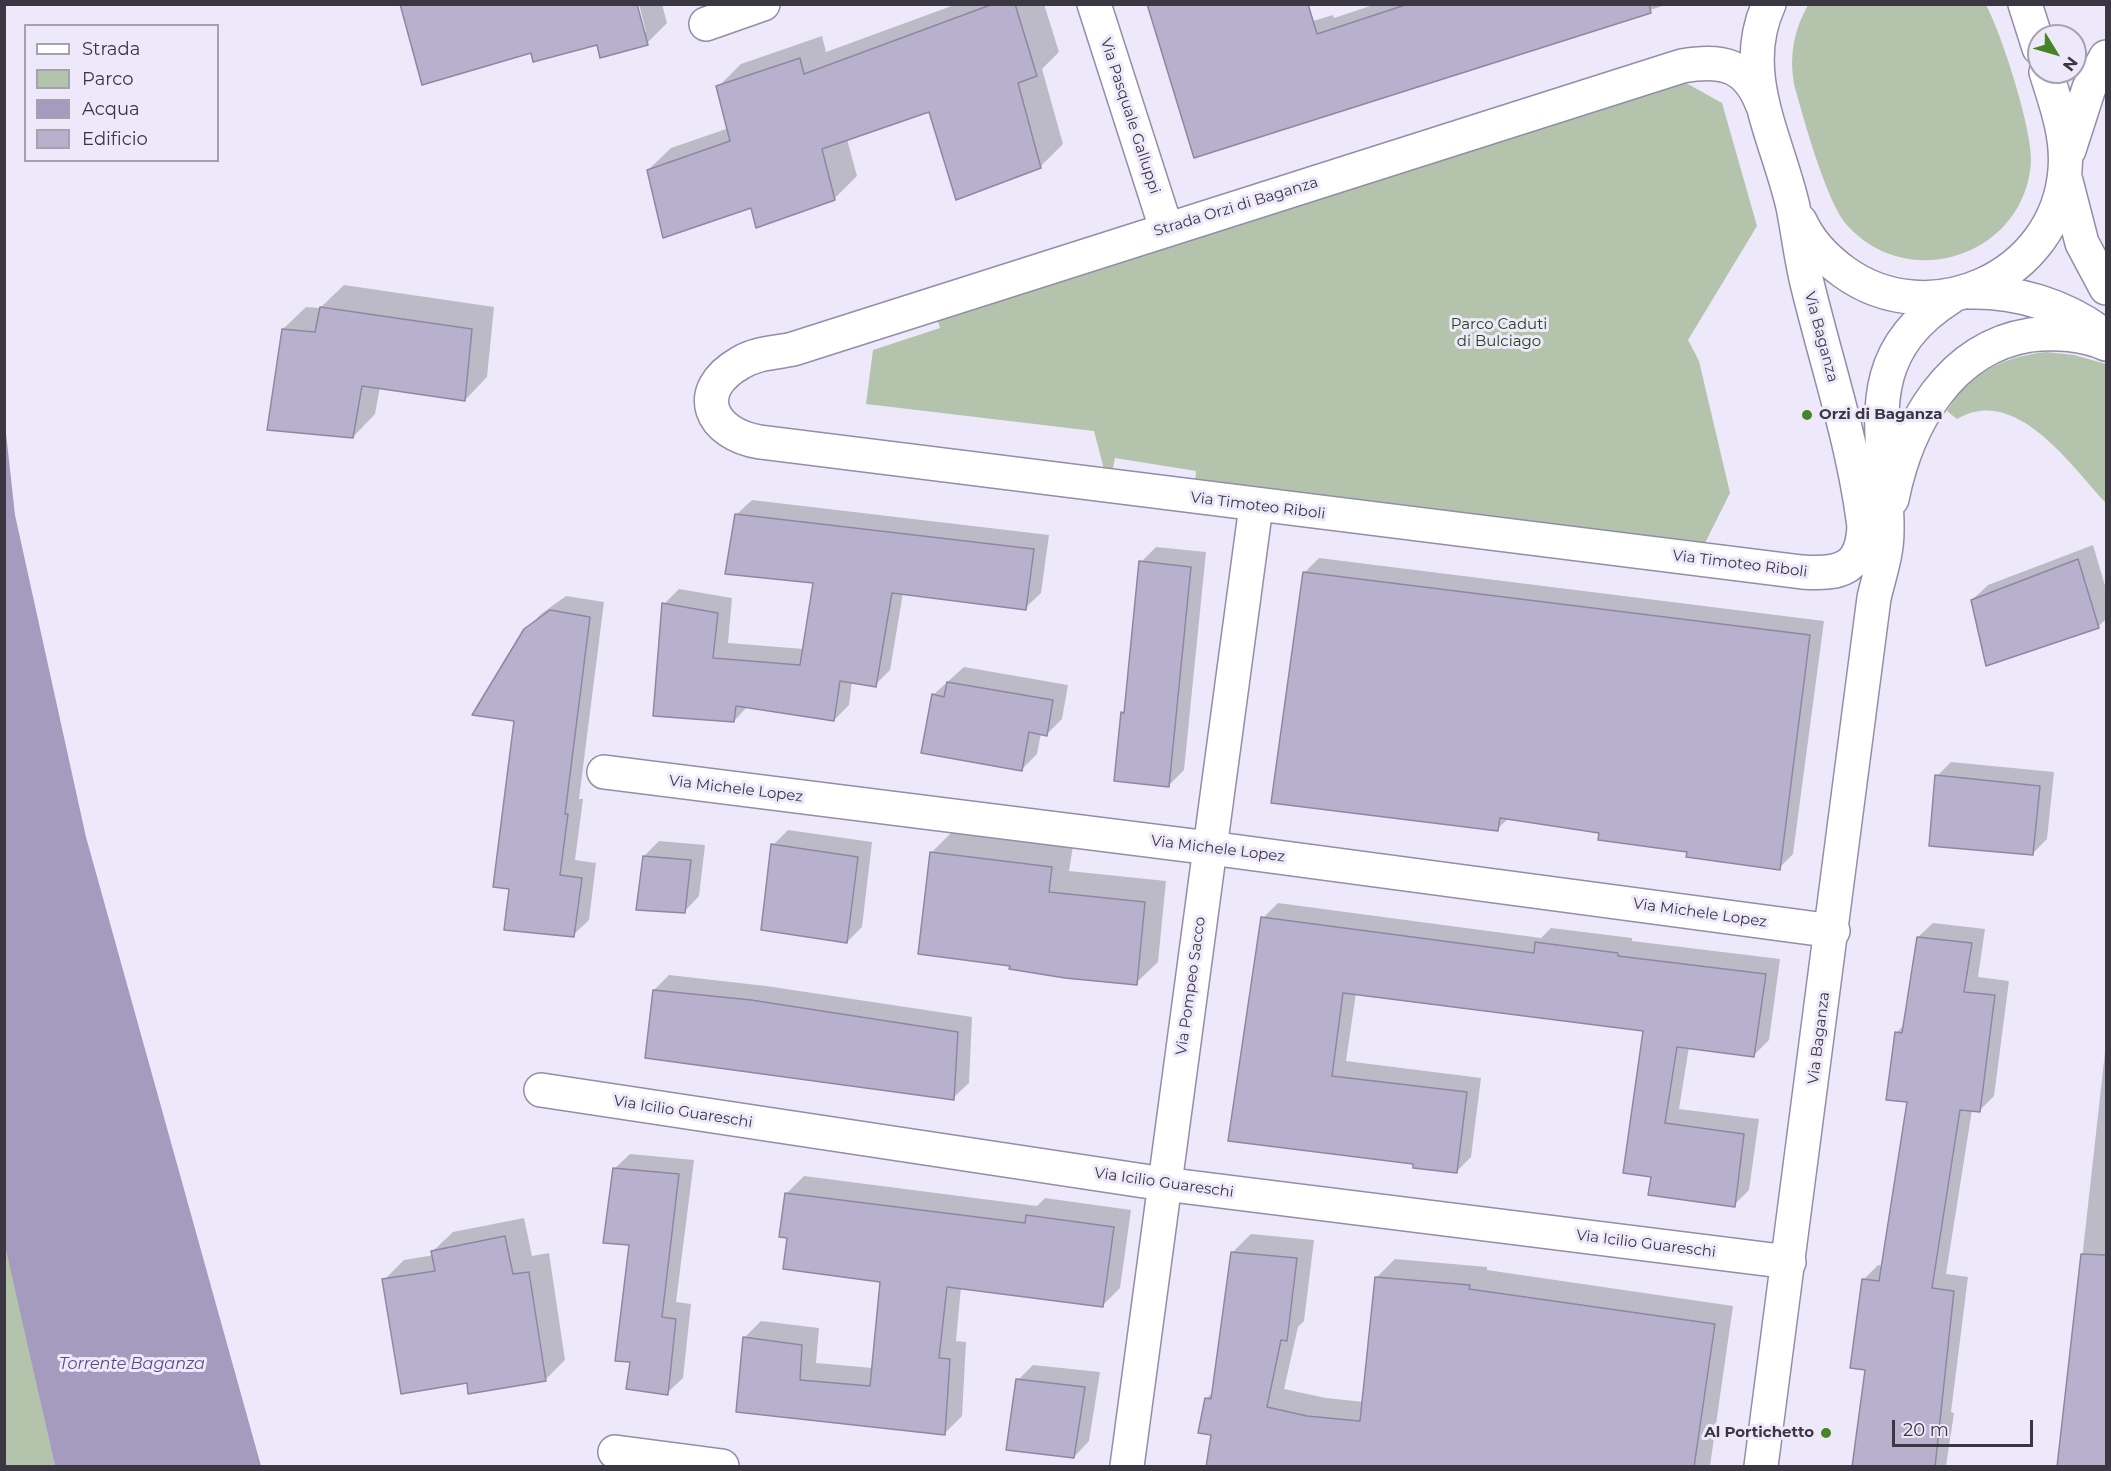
<!DOCTYPE html>
<style>
body{margin:0}
#map{position:relative;width:2111px;height:1471px;overflow:hidden;background:#ede9fa;font-family:Montserrat,sans-serif}
canvas{display:block}
.frame{position:absolute;inset:0;border:6px solid #3a3742;pointer-events:none}
.legend{position:absolute;left:24px;top:24px;width:195px;height:138px;box-sizing:border-box;background:#ede9fa;border:2px solid #a5a2b0;margin:0;padding:8px 10px;list-style:none;font-size:18px;color:#3a3742}
.legend li{display:flex;align-items:center;gap:12px;height:30px}
.legend b{width:30px;border:2px solid #a5a2b0}
.north{position:absolute;left:2027px;top:24px;width:60px;height:60px;box-sizing:border-box;background:#ede9fa;border:2px solid #a5a2b0;border-radius:50%;rotate:127deg;font-size:16px;font-weight:700;line-height:24px;text-align:center;color:#3a3742}
.north::after{content:'';display:block;margin:auto;width:21px;height:27px;background:#468525;clip-path:polygon(50% 0,100% 100%,50% 72%,0 100%)}
.scale{position:absolute;left:1892px;top:1420px;width:141px;height:27px;box-sizing:border-box;border:3px solid #3a3742;border-top:0;padding-left:8px;font-size:18px;line-height:21px;white-space:nowrap;color:#3a3742;-webkit-text-stroke:4px #ede9fa;paint-order:stroke}
</style>
<div id="map">
<canvas width="2111" height="1471"></canvas>
<div class="frame"></div>
<ul class="legend">
<li><b style="height:8px;background:#fff"></b>Strada</li>
<li><b style="height:16px;background:#b3c3ac"></b>Parco</li>
<li><b style="height:16px;background:#a49bbf"></b>Acqua</li>
<li><b style="height:16px;background:#b7b1cd"></b>Edificio</li>
</ul>
<div class="north">N</div>
<div class="scale">20 m</div>
</div>
<script>
const context = document.querySelector('canvas').getContext('2d');
context.lineJoin = 'round';
function fillPath(path, color) {
  context.fillStyle = color;
  context.fill(path, 'evenodd');
}
function stroke(path, color, width, dash) {
  context.strokeStyle = color;
  context.lineWidth = width;
  context.lineCap = dash ? 'butt' : 'round';
  context.setLineDash(dash || []);
  context.stroke(path);
}
function write(font, color, halo, rows, align = 'center') {
  context.font = font + ' Montserrat,sans-serif';
  context.lineWidth = 6;
  context.setLineDash([]);
  context.textBaseline = 'middle';
  context.strokeStyle = halo;
  context.fillStyle = color;
  for (const [text, x, y, turn = 0] of rows) {
    context.save();
    context.translate(x, y);
    context.rotate((+turn || 0) * Math.PI / 180);
    context.textAlign = isNaN(turn) ? turn : align;
    if (halo) context.strokeText(text, 0, 0);
    context.fillText(text, 0, 0);
    context.restore();
  }
}
fillPath(new Path2D(`
 M 1808,5 L 1986,5 C 2001,32 2033,131 2031,161 C 2026,255 1908,295 1846,224 C 1826,200 1803,117 1794,84 C 1789,55 1794,30 1808,5 Z
 M 1679,79 L 1722,103 L 1757,226 L 1688,340 L 1699,361 L 1730,493 L 1702,549 L 1195,485 L 1196,471 L 1115,458 L 1112,473 L 1105,473 L 1094,431 L 866,404 L 873,350 L 940,328 L 936,315 Z
 M 2046,352 L 2074,355 L 2106,364 L 2106,503 C 2071,466 2016,384 1957,419 L 1947,411 C 1969,373 2003,357 2046,352 Z
 M 4,1241 L 5,1241 L 55,1466 L 5,1466 Z`), '#b3c3ac');
fillPath(new Path2D(`
 M 5,424 L 15,515 L 86,837 L 261,1466 L 55,1466 L 4,1241 Z`), '#a49bbf');
fillPath(new Path2D(`
 M 639,4 L 662,4 L 667,23 L 647,43 L 598,43 L 532,51 L 646,32 Z
 M 957,4 L 1044,4 L 1059,52 L 1042,69 L 1063,144 L 1041,166 L 957,198 L 930,110 L 847,139 L 857,176 L 834,199 L 753,206 L 648,170 L 671,148 L 729,128 L 718,87 L 741,64 L 822,36 L 826,52 Z
 M 1376,4 L 1668,4 L 1464,73 L 1463,70 L 1188,59 L 1333,15 L 1334,18 Z
 M 344,285 L 494,307 L 487,377 L 465,400 L 380,387 L 375,414 L 353,437 L 283,329 L 306,307 L 320,308 Z
 M 752,500 L 1049,535 L 1041,593 L 1025,608 L 903,593 L 890,670 L 875,685 L 852,682 L 849,705 L 834,720 L 748,706 L 734,721 L 664,604 L 679,589 L 732,598 L 728,643 L 804,649 L 814,582 L 736,515 Z
 M 2093,545 L 2106,589 L 2106,619 L 2098,627 L 1972,600 L 1988,585 Z
 M 1156,547 L 1206,552 L 1184,770 L 1169,785 L 1123,713 L 1126,710 L 1141,562 Z
 M 1319,558 L 1824,621 L 1793,854 L 1779,868 L 1600,831 L 1509,818 L 1497,829 L 1304,573 Z
 M 566,596 L 604,602 L 579,799 L 583,799 L 575,860 L 596,863 L 589,920 L 573,935 L 511,888 L 516,720 L 526,630 L 541,614 Z
 M 964,667 L 1068,685 L 1062,719 L 1047,734 L 1041,733 L 1037,754 L 1022,769 L 933,695 Z
 M 1951,762 L 2054,772 L 2047,839 L 2033,853 L 1937,776 Z
 M 788,830 L 872,842 L 862,927 L 847,942 L 773,845 Z
 M 953,831 L 1073,846 L 1069,871 L 1166,881 L 1158,962 L 1136,983 L 1012,965 L 932,852 Z
 M 659,841 L 705,845 L 699,896 L 684,912 L 644,856 Z
 M 1278,903 L 1541,938 L 1551,928 L 1632,938 L 1632,941 L 1780,959 L 1769,1040 L 1754,1055 L 1689,1047 L 1679,1109 L 1759,1119 L 1749,1190 L 1734,1205 L 1653,1176 L 1645,1029 L 1356,993 L 1346,1061 L 1481,1078 L 1471,1157 L 1456,1172 L 1414,1163 L 1230,1139 L 1263,918 Z
 M 1933,923 L 1985,929 L 1978,977 L 2009,981 L 1994,1096 L 1979,1111 L 1972,1110 L 1946,1274 L 1968,1277 L 1951,1412 L 1954,1413 L 1946,1466 L 1854,1466 L 1867,1368 L 1863,1280 L 1878,1265 L 1883,1266 L 1908,1101 L 1897,1032 L 1905,1024 L 1918,937 Z
 M 669,975 L 766,986 L 972,1017 L 969,1083 L 953,1098 L 654,990 Z
 M 2106,1043 L 2106,1466 L 2059,1466 Z
 M 630,1154 L 694,1160 L 676,1302 L 691,1304 L 683,1378 L 667,1393 L 632,1361 L 630,1244 L 614,1169 Z
 M 804,1176 L 1037,1206 L 1045,1198 L 1131,1210 L 1120,1288 L 1102,1306 L 961,1287 L 956,1341 L 966,1342 L 962,1416 L 945,1433 L 738,1411 L 744,1338 L 761,1321 L 819,1328 L 816,1363 L 873,1368 L 882,1280 L 789,1237 L 786,1194 Z
 M 524,1218 L 532,1256 L 549,1253 L 565,1360 L 545,1380 L 468,1381 L 384,1280 L 404,1260 L 434,1255 L 433,1251 L 453,1232 Z
 M 1251,1234 L 1314,1240 L 1304,1321 L 1298,1327 L 1284,1389 L 1326,1398 L 1364,1402 L 1376,1278 L 1395,1259 L 1487,1267 L 1487,1270 L 1733,1306 L 1710,1466 L 1228,1466 L 1213,1434 L 1206,1399 L 1213,1392 L 1232,1253 Z
 M 1033,1365 L 1100,1372 L 1089,1441 L 1074,1457 L 1018,1380 Z`), '#0003');
const building = new Path2D(`
 M 400,4 L 637,4 L 648,45 L 600,58 L 597,45 L 533,62 L 531,53 L 422,85 Z
 M 993,4 L 1015,4 L 1037,76 L 1018,83 L 1041,168 L 956,200 L 929,112 L 822,149 L 835,200 L 756,228 L 751,208 L 663,238 L 647,170 L 730,141 L 716,86 L 800,58 L 804,74 Z
 M 1147,4 L 1308,4 L 1317,34 L 1408,4 L 1649,4 L 1651,13 L 1194,158 Z
 M 320,307 L 472,329 L 465,401 L 362,386 L 353,438 L 267,430 L 282,329 L 315,332 Z
 M 735,514 L 1034,549 L 1026,610 L 892,593 L 876,687 L 840,681 L 834,721 L 736,706 L 734,722 L 653,716 L 662,603 L 718,613 L 713,658 L 800,665 L 813,583 L 725,574 Z
 M 2078,559 L 2099,628 L 1986,666 L 1971,600 Z
 M 1139,561 L 1191,567 L 1169,787 L 1114,781 L 1121,712 L 1124,713 Z
 M 1303,572 L 1810,635 L 1780,870 L 1686,857 L 1687,852 L 1598,840 L 1599,833 L 1500,818 L 1498,831 L 1271,803 Z
 M 550,610 L 590,617 L 565,814 L 568,814 L 560,875 L 582,878 L 574,937 L 504,930 L 509,889 L 493,887 L 514,721 L 472,715 L 524,629 Z
 M 947,682 L 1053,700 L 1047,736 L 1029,732 L 1022,771 L 921,753 L 932,694 L 944,697 Z
 M 1935,775 L 2040,786 L 2033,855 L 1929,846 Z
 M 771,844 L 858,857 L 847,943 L 761,930 Z
 M 930,852 L 1052,867 L 1049,892 L 1145,902 L 1137,985 L 1065,978 L 1009,969 L 1010,966 L 918,954 Z
 M 643,856 L 691,860 L 685,913 L 636,910 Z
 M 1261,917 L 1534,953 L 1535,942 L 1618,953 L 1618,956 L 1766,974 L 1754,1057 L 1677,1047 L 1665,1123 L 1744,1134 L 1735,1207 L 1648,1195 L 1651,1177 L 1623,1173 L 1643,1031 L 1343,993 L 1332,1076 L 1467,1092 L 1457,1173 L 1413,1168 L 1413,1164 L 1228,1141 Z
 M 1917,937 L 1972,943 L 1964,992 L 1995,995 L 1980,1112 L 1960,1110 L 1932,1288 L 1954,1291 L 1935,1467 L 1852,1467 L 1865,1370 L 1850,1368 L 1862,1279 L 1879,1281 L 1907,1102 L 1886,1100 L 1895,1032 L 1902,1033 Z
 M 653,990 L 751,1000 L 958,1032 L 954,1100 L 645,1058 Z
 M 613,1168 L 679,1174 L 662,1317 L 676,1319 L 668,1395 L 626,1389 L 630,1362 L 615,1361 L 629,1245 L 603,1243 Z
 M 785,1193 L 1025,1223 L 1026,1215 L 1114,1227 L 1103,1307 L 947,1287 L 939,1358 L 950,1359 L 945,1435 L 736,1412 L 743,1337 L 802,1345 L 800,1380 L 870,1386 L 880,1282 L 783,1269 L 787,1238 L 779,1237 Z
 M 505,1236 L 513,1274 L 529,1272 L 546,1381 L 468,1394 L 467,1383 L 401,1394 L 382,1279 L 435,1271 L 431,1251 Z
 M 1231,1252 L 1297,1258 L 1287,1341 L 1281,1340 L 1267,1407 L 1307,1416 L 1360,1421 L 1375,1277 L 1470,1285 L 1469,1289 L 1715,1324 L 1694,1467 L 1206,1467 L 1211,1435 L 1198,1433 L 1205,1398 L 1211,1399 Z
 M 2081,1254 L 2106,1255 L 2106,1467 L 2057,1467 Z
 M 1016,1379 L 1085,1387 L 1074,1458 L 1006,1450 Z`);
fillPath(building, '#b7b1cd');
stroke(building, '#8d87a2', 1.5);
const minor = new Path2D(`
 M 1094,4 L 1166,228
 M 1769,4 C 1737,73 1778,140 1793,207 C 1798,232 1801,258 1807,283 C 1828,370 1858,456 1866,545
 M 2025,4 L 2039,48
 M 706,24 L 763,4
 M 1762,104 C 1747,64 1721,59 1682,66 L 793,349 C 775,353 756,353 740,363 C 691,391 710,434 760,442 L 1802,572 C 1842,575 1863,568 1864,524
 M 2069,150 L 2089,88 L 2106,57
 M 2066,181 L 2082,243 L 2106,288
 M 1800,221 C 1809,241 1826,259 1844,272 C 1930,334 2057,277 2065,170 C 2068,136 2056,104 2046,72
 M 1970,292 C 2016,291 2063,305 2101,333
 M 1892,499 C 1907,424 1949,348 2030,335 C 2055,332 2084,334 2106,344
 M 604,772 L 1210,848 L 1833,931
 M 541,1090 L 1164,1184 L 1789,1262
 M 615,1452 L 722,1466
 M 1127,1466 L 1256,506
 M 1761,1466 L 1874,598 C 1879,576 1887,555 1887,531 C 1888,437 1853,359 1951,297`);
stroke(minor, '#938da8', 36);
stroke(minor, '#fff', 33);
for (const [x, y, r, color] of [
 [1807,415,6,"#468525"],
 [1826,1433,6,"#468525"]
]) {
  const dot = new Path2D();
  dot.arc(x, y, r, 0, 2 * Math.PI);
  context.fillStyle = color;
  context.fill(dot);
  stroke(dot, '#ede9fa', 2);
}
write('15px', '#3a3742', '#ede9fa', [
 ["Via Pasquale Galluppi",1130,116,72],
 ["Strada Orzi di Baganza",1236,207,-17],
 ["Via Baganza",1821,337,75],
 ["Via Timoteo Riboli",1258,506,7],
 ["Via Timoteo Riboli",1740,564,7],
 ["Via Michele Lopez",736,789,7],
 ["Via Michele Lopez",1218,849,7],
 ["Via Michele Lopez",1700,913,8],
 ["Via Pompeo Sacco",1191,986,-82],
 ["Via Baganza",1819,1038,-83],
 ["Via Icilio Guareschi",683,1112,9],
 ["Via Icilio Guareschi",1164,1183,8],
 ["Via Icilio Guareschi",1646,1244,7]
]);
write('15px', '#244415', '#ede9fa', [
 ["Parco Caduti",1499,325],
 ["di Bulciago",1499,342]
]);
write('bold 15px', '#3a3742', '#ede9fa', [
 ["Orzi di Baganza",1819,415],
 ["Al Portichetto",1814,1433,"right"]
], 'left');
write('italic 16px', '#594a7d', '#ede9fa', [
 ["Torrente Baganza",132,1364]
]);
</script>
